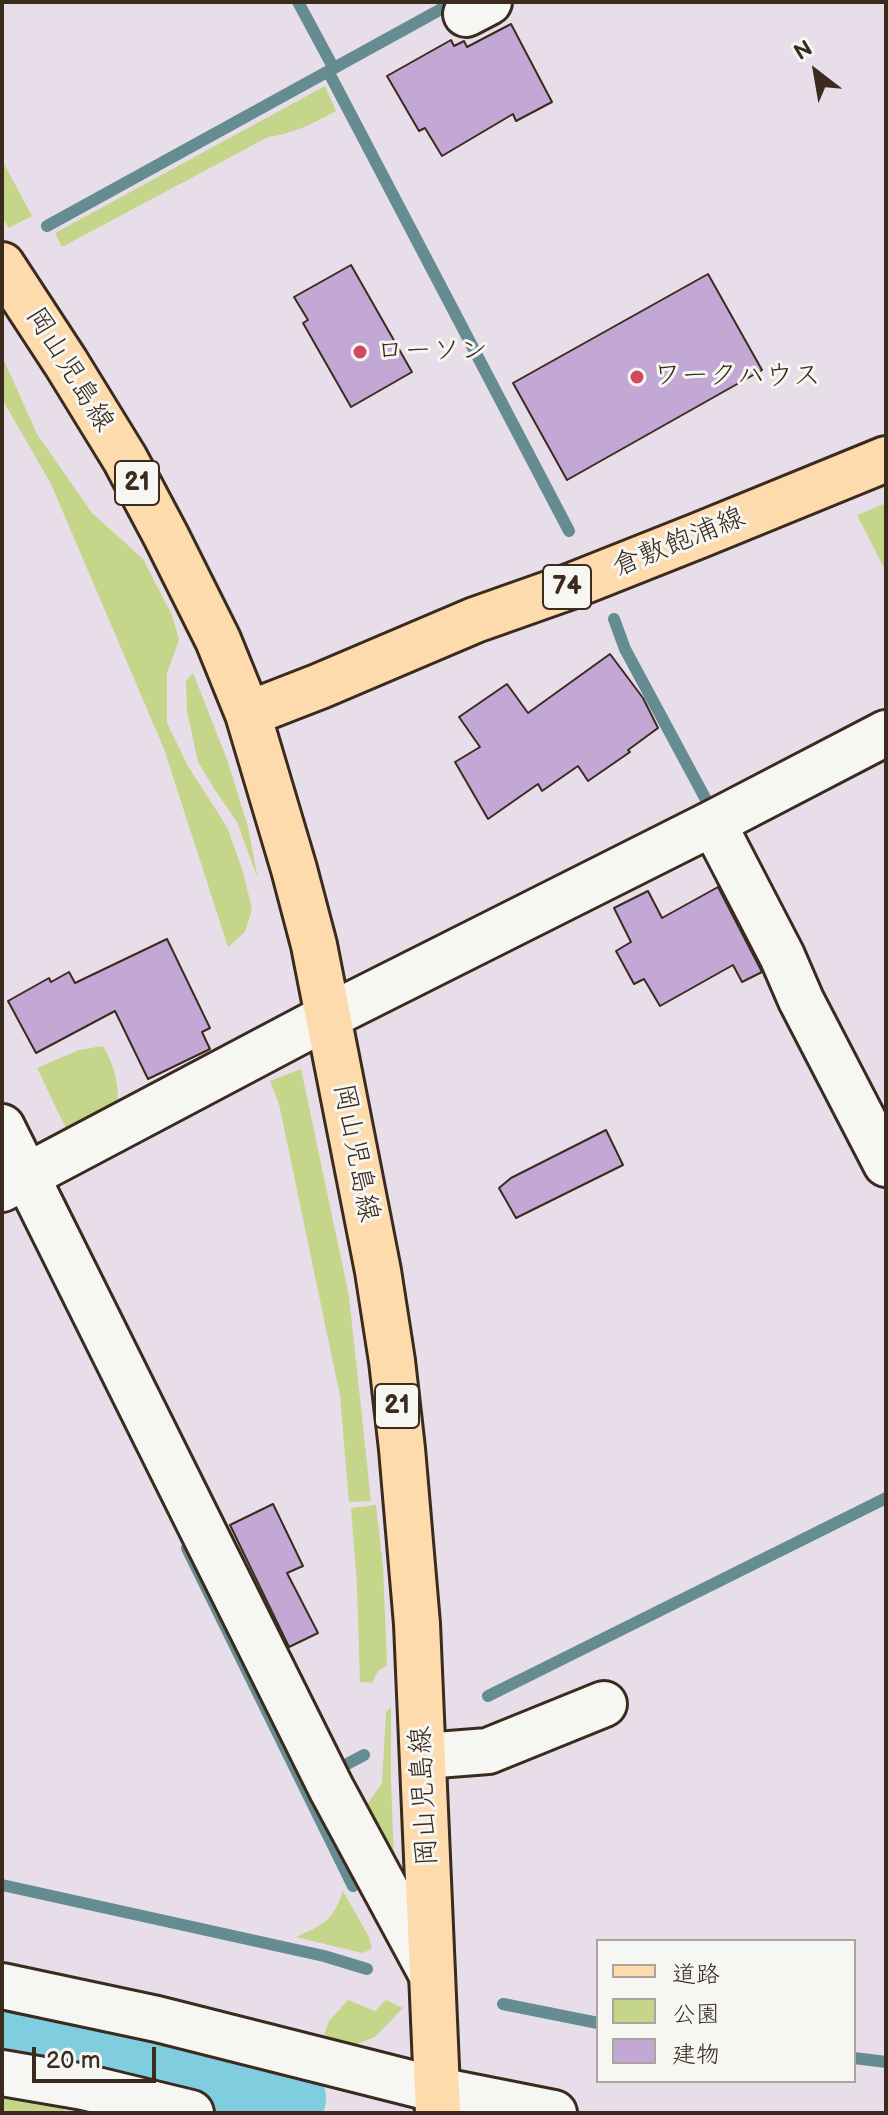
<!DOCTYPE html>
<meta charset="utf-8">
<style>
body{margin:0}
#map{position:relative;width:888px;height:2115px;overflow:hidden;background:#e7dee9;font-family:"Balsamiq Sans","Klee One",sans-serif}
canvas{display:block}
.frame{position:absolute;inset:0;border:4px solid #3b2a1e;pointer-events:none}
.legend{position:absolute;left:596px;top:1939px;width:260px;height:144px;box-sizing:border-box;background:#f6f6f2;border:2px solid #aba49d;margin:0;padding:10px 14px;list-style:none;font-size:24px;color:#3b2a1e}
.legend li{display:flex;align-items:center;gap:16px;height:40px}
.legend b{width:40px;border:2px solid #aba49d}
.north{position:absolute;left:776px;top:32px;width:80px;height:80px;-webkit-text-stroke:6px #f6f6f2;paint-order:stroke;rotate:329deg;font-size:22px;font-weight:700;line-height:32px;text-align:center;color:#3b2a1e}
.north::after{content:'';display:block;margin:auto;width:28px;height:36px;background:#3b2a1e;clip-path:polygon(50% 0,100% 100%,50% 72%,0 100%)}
.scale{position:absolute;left:32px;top:2047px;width:124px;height:36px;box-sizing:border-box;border:4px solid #3b2a1e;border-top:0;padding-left:10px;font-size:24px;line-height:28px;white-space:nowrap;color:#3b2a1e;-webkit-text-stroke:6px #f6f6f2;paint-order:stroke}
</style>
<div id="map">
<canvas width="888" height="2115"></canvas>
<div class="frame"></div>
<ul class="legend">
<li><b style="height:10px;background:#fedbac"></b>道路</li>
<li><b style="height:22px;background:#c5d68a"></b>公園</li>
<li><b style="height:22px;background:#c3a7d4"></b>建物</li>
</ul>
<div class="north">N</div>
<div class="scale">20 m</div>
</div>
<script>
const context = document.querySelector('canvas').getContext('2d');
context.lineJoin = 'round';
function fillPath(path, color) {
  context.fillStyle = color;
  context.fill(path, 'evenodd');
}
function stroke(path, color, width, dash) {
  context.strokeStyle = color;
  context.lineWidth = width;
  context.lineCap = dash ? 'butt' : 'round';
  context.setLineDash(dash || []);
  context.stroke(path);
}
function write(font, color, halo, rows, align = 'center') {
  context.font = font + ' "Balsamiq Sans","Klee One",sans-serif';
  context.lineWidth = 6;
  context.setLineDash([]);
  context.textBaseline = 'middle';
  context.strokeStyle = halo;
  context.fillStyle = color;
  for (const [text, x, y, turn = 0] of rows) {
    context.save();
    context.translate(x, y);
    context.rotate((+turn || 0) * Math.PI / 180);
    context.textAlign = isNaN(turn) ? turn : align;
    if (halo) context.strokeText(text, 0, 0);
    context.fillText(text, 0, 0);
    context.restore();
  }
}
fillPath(new Path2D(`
 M 325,86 L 336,111 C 314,123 293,134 268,137 L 62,247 L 55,233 Z
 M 2,160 L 32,216 L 9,228 L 2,217 Z
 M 2,356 L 37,434 L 92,513 L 143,559 L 172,615 L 179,640 L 167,673 L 167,723 L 188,766 L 227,827 L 243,872 L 252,909 L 245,932 L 228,947 L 164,749 L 51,484 L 2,399 Z
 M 886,503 L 886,572 L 857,515 Z
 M 193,673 L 228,762 L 248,827 L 258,879 L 237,822 L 215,790 L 198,762 L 187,711 L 186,681 Z
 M 103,1046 C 115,1067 120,1085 117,1109 L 70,1137 L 37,1068 L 79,1050 Z
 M 301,1069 L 349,1296 L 371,1501 L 349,1502 L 340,1396 L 279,1104 L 270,1081 Z
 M 376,1505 L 383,1567 L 387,1665 L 378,1671 L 372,1683 L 360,1682 L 357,1586 L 351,1508 Z
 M 391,1707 L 391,1780 L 395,1887 L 359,1816 L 382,1783 L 386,1712 Z
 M 343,1891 L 369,1937 L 372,1949 L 362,1953 L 296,1937 C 323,1925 333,1921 343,1891 Z
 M 348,2000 L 375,2011 L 386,2000 L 403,2008 L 375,2037 L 357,2044 L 322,2040 L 329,2021 Z
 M 2,2084 L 67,2096 L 64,2113 L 2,2113 Z`), '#c5d68a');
stroke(new Path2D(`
 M 298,2 L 333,67
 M 328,71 L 569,531
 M 47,226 L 454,2
 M 614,619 L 625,649 L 711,809
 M 187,1548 L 353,1886
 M 488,1696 L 886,1498
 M 332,1772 L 364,1755
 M 2,1885 L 324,1956 L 367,1969
 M 503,2004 L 598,2023
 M 854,2058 L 886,2062`), '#648c91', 12);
stroke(new Path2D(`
 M 2,2031 C 99,2049 194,2073 289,2098`), '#7fcdde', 74);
const building = new Path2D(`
 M 511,24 L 552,102 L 516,121 L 513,114 L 442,156 L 425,128 L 419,131 L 387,76 L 451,40 L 454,46 L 464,41 L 467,47 Z
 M 351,265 L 412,372 L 351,407 L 303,323 L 308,320 L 294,297 Z
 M 708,274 L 762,370 L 567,480 L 513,383 Z
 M 610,654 L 643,698 L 658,728 L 628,750 L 630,752 L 588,781 L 578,766 L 542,791 L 538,784 L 488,819 L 455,762 L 480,747 L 459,717 L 507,684 L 528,713 Z
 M 718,887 L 762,972 L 742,982 L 733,965 L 660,1006 L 644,979 L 634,984 L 616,951 L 631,942 L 614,908 L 648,891 L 662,918 Z
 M 167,939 L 210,1028 L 202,1032 L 210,1049 L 148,1079 L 115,1011 L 36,1053 L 8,1001 L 49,978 L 51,982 L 69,972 L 75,983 Z
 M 606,1130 L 623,1165 L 516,1218 L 499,1188 L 511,1178 Z
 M 273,1504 L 303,1566 L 287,1573 L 318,1633 L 289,1647 L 230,1525 Z`);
fillPath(building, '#c3a7d4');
stroke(building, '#3b2a1e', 2);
const minor = new Path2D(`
 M 466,14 L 489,2
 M 713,823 L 782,956 L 801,1000 L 886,1164
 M 2,1127 L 331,1788 L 432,1975
 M 2,1189 L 329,1016 L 713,823 L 886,733
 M 424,1756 L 488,1751 L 604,1704
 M 2,1986 L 157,2019 L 438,2090 L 554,2113
 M 2,2073 L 84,2087 L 191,2113`);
const major = new Path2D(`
 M 2,265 L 66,363 L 125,459 L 166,536 L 218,640 L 248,714 L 294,869 L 314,945 L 378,1271 L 392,1361 L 402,1449 L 417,1624 L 438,2113
 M 248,714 L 320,686 L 475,620 L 574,585 L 700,535 L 886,459`);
stroke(minor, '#3b2a1e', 50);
stroke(major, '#3b2a1e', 50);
stroke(minor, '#f6f6f2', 44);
stroke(major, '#fedbac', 44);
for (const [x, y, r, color] of [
 [360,352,8,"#d1495b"],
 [637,377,8,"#d1495b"]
]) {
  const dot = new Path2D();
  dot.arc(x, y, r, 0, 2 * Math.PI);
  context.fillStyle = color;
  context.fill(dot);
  stroke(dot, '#f6f6f2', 3);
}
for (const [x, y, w] of [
 [137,483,44],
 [567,587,48],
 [397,1406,44]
]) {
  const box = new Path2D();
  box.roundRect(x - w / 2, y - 22, w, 44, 6);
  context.fillStyle = '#f6f6f2';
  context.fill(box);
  stroke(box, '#3b2a1e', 2);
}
write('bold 26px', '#3b2a1e', null, [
 ["21",137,483],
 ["74",567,587],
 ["21",397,1406]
]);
write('28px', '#3b2a1e', '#f6f6f2', [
 ["ローソン",376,352],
 ["ワークハウス",653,377]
], 'left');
write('28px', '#3b2a1e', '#f6f6f2', [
 ["岡山児島線",69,370,58],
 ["倉敷飽浦線",679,543,-22],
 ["岡山児島線",355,1153,79],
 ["岡山児島線",425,1796,-93]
]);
</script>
